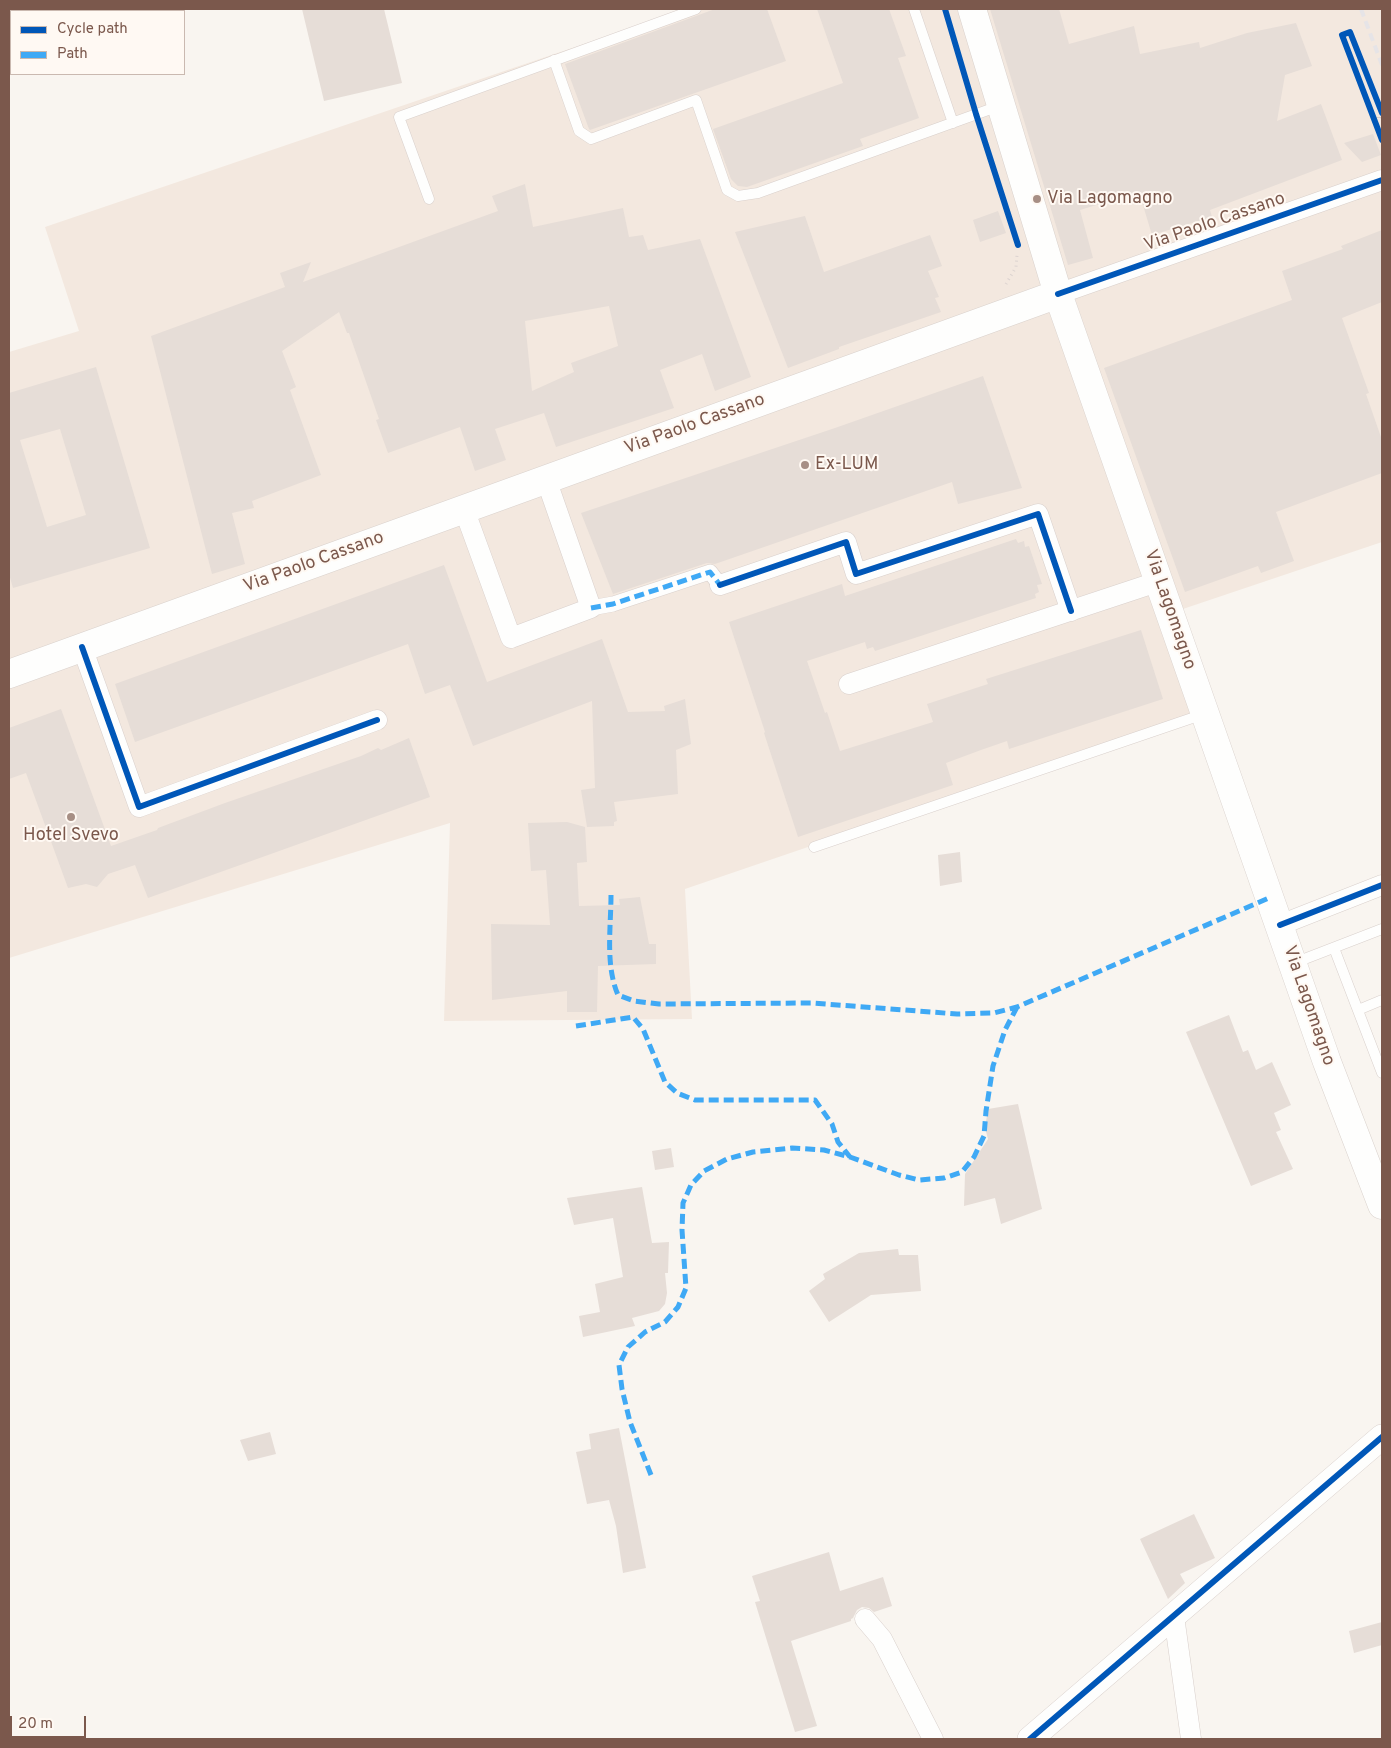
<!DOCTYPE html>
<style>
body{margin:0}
#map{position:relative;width:1391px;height:1748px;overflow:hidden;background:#f9f5f0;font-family:Overpass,sans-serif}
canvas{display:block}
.frame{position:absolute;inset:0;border:10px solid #7b584c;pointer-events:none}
.legend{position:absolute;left:10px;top:10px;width:175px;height:65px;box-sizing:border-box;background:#fff9f3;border:1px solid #cab9b0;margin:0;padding:6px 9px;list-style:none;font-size:15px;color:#7b584c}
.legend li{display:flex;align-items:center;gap:10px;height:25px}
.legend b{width:25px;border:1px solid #cab9b0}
.scale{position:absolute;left:10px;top:1716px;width:76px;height:22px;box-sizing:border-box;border:2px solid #7b584c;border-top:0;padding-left:6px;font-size:15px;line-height:18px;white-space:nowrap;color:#7b584c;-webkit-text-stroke:4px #fff9f3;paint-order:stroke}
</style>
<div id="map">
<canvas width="1391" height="1748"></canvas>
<div class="frame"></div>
<ul class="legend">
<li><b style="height:6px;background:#0057b8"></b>Cycle path</li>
<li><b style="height:6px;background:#3fa9f5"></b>Path</li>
</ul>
<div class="scale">20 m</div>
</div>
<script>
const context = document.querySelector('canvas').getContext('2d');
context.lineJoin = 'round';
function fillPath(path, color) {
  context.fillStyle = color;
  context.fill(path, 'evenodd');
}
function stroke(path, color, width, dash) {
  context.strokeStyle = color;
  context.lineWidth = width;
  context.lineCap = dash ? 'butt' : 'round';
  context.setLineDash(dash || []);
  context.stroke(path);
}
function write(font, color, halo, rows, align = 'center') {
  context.font = font + ' Overpass,sans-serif';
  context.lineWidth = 4;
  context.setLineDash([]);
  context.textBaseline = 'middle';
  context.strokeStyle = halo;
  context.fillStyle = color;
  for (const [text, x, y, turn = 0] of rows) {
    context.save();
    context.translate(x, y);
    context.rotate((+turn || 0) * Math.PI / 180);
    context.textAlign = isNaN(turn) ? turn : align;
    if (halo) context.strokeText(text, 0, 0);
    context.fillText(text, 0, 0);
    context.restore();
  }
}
fillPath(new Path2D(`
 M 687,9 L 1382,9 L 1382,542 L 1174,612 L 1206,711 L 685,889 L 692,1019 L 444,1021 L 450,823 L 9,958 L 9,352 L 79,331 L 45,227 Z`), '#f3e8df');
fillPath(new Path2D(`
 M 302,9 L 384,9 L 402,83 L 324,101 Z
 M 715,9 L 767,9 L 786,61 L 590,130 L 589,129 L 565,64 Z
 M 817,9 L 889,9 L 906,56 L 898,58 L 919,118 L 860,139 L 863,146 L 747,187 L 738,186 L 731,179 L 713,129 L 843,83 Z
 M 990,9 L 1059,9 L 1069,44 L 1134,26 L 1140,54 L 1199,42 L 1200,48 L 1247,33 L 1296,23 L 1312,66 L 1285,75 L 1277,121 L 1321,104 L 1342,160 L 1210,210 L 1212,217 L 1152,235 L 1142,202 L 1135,205 L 1132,194 L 1080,210 L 1093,258 L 1068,265 Z
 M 1373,134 L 1381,155 L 1362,162 L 1344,143 Z
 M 525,184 L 533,227 L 623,208 L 629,237 L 643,235 L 648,250 L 700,239 L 751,377 L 715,391 L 702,354 L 660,370 L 674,408 L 556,447 L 544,413 L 495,429 L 506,460 L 475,471 L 460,427 L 388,453 L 376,420 L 379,419 L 349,333 L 347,333 L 339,312 L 282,351 L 296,387 L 290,390 L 321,475 L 252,501 L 254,508 L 232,513 L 245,564 L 212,574 L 151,336 L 285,287 L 280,273 L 311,262 L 303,282 L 498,211 L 492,196 ZM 609,306 L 618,346 L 571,363 L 574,372 L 532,391 L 525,321 Z
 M 998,211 L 1006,233 L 980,242 L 973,220 Z
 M 805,216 L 824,272 L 930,235 L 942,266 L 928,271 L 939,297 L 935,298 L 941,312 L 839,347 L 839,349 L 788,368 L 735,232 Z
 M 1382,230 L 1382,302 L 1342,318 L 1369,393 L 1366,394 L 1382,440 L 1382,473 L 1276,512 L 1294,561 L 1261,573 L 1258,566 L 1185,592 L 1104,368 L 1292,300 L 1282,271 L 1343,249 L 1341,246 Z
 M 96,367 L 150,548 L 13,588 L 9,574 L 9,393 ZM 60,429 L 86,515 L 47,527 L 20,440 Z
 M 983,376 L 1022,488 L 958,504 L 952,482 L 715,564 L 707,563 L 613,594 L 581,513 L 835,428 Z
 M 1016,539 L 1018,543 L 1024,541 L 1025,547 L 1029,546 L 1042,584 L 1037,585 L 1039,592 L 1035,594 L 1036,598 L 875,651 L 873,647 L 867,649 L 865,642 L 807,661 L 825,713 L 827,712 L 840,751 L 933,722 L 927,704 L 988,684 L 986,679 L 1141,630 L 1163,699 L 1009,749 L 1007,741 L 981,750 L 946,763 L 953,785 L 798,837 L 764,733 L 765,732 L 729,622 L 842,584 L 845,596 Z
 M 444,565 L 487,682 L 602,639 L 628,712 L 665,711 L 664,706 L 685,699 L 691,744 L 676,750 L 678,794 L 614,802 L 617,821 L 614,822 L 614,826 L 587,827 L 581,790 L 595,788 L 592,701 L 473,746 L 450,685 L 425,694 L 408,644 L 135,742 L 115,684 Z
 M 61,709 L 111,846 L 157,830 L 158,828 L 225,803 L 361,756 L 378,748 L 381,750 L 409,738 L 430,797 L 148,898 L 135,865 L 108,874 L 97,887 L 86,884 L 68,888 L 26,773 L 9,779 L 9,728 Z
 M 567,822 L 585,827 L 587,862 L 577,863 L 579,906 L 620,905 L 619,899 L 640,897 L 649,944 L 656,944 L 656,964 L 598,966 L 597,1012 L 567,1012 L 567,991 L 492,1000 L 491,924 L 550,925 L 546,870 L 531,871 L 528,823 Z
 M 960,852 L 962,882 L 940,886 L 938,855 Z
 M 1229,1015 L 1243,1052 L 1248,1050 L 1256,1070 L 1272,1062 L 1291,1105 L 1274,1113 L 1281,1130 L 1276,1132 L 1293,1169 L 1251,1186 L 1186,1032 Z
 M 1018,1104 L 1042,1209 L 1001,1224 L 995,1198 L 964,1206 L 965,1174 L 988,1139 L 985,1128 L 988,1109 Z
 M 671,1148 L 674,1167 L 655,1170 L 652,1151 Z
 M 642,1187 L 652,1243 L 669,1242 L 668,1273 L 665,1273 L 667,1293 L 665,1304 L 659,1311 L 632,1318 L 635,1326 L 583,1337 L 579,1316 L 600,1312 L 595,1284 L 623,1277 L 613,1218 L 574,1225 L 567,1198 Z
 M 898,1249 L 899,1255 L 918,1255 L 921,1291 L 871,1295 L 829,1322 L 809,1291 L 825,1279 L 823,1274 L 859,1253 Z
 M 619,1428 L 646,1568 L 623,1573 L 616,1526 L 609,1500 L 587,1504 L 576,1452 L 591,1449 L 589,1434 Z
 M 270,1432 L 276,1454 L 248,1461 L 240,1440 Z
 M 1194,1514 L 1215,1558 L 1180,1574 L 1185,1583 L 1168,1599 L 1140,1539 Z
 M 829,1552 L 840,1591 L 883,1577 L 892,1606 L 874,1612 L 869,1608 L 862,1607 L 857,1610 L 853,1618 L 851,1619 L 851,1621 L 791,1641 L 817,1726 L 795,1732 L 755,1602 L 760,1601 L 752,1576 Z
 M 1382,1622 L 1382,1645 L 1354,1653 L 1349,1631 Z`), '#e6ddd7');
stroke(new Path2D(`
 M 1382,118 L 1382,117`), '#dacec7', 15, [15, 8]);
const service = new Path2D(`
 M 914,9 L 953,123
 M 554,60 L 579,131 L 591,139 L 696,100 L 727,190 L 738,196 L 758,193 L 999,106
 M 429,199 L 399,117 L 696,9
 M 814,847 L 1204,714
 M 1334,948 L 1382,1073
 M 1294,963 L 1382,929
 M 1358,1010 L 1382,1000`);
const pedestrian = new Path2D(`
 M 591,608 L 613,604 L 710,572 L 720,585`);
const minor = new Path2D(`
 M 1058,294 L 1382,180
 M 464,509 L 511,638 L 591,608 L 546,479
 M 720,585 L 846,542 L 856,574 L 1038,514 L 1071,611
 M 82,647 L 139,807 L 377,720
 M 849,684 L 1160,581
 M 1280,925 L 1382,885
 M 1174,1616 L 1191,1739
 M 865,1619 L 882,1639 L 933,1739`);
const tertiary = new Path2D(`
 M 1030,1739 L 1382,1437`);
const secondary = new Path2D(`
 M 972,9 L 1058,294 L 1327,1062 L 1382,1205
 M 9,674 L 1058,294`);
stroke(service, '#d9d0cc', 11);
stroke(pedestrian, '#d9d0cc', 16);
stroke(minor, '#d9d0cc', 21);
stroke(tertiary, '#d9d0cc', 26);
stroke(secondary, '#dad2cd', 29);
stroke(new Path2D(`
 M 1382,118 L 1382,119
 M 1006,284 L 1016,267 L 1017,255`), '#dcd3d0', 3, [1, 4]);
stroke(service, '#fefefd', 10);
stroke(pedestrian, '#fefefd', 15);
stroke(minor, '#fefefd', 20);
stroke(tertiary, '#fefefd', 25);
stroke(secondary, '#fefefd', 28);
stroke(new Path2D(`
 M 1361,9 L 1382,65`), '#e6e4e7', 4, [8, 5]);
stroke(new Path2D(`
 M 591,608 L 613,604 L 710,572 L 720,585
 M 611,895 C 611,927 605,965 618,995 L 634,1001 L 659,1004 L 811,1003 L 957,1014 L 994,1013 L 1017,1007 L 1269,898
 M 576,1026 L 633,1017 L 643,1029 L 665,1082 L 677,1093 L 695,1100 L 815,1100 L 832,1124 L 838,1142 L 850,1157
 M 651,1475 L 630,1422 L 622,1389 L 619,1365 L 628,1347 L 645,1332 L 665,1322 L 678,1307 L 686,1288 L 682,1230 L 683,1203 L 691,1185 L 704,1171 L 727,1159 L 753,1152 L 792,1148 L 824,1150 L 850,1157 L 899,1175 L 919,1180 L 944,1178 L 962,1172 L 974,1157 L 984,1136 L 986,1111 L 993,1066 L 1005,1030 L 1017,1007`), '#3fa9f5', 5, [10, 5]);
stroke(new Path2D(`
 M 945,9 L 976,114 L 1018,245
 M 1382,113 L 1350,32 L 1342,35 L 1382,140
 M 1058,294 L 1382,180
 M 720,585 L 846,542 L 856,574 L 1038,514 L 1071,611
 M 82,647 L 139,807 L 377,720
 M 1280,925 L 1382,885
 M 1030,1739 L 1382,1437`), '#0057b8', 6);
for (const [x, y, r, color] of [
 [1037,199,5,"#a78f85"],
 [805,465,5,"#a78f85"],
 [71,817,5,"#a78f85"]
]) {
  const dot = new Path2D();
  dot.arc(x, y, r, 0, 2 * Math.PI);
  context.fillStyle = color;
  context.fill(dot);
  stroke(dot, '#fff9f3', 2);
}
write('18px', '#7b584c', '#fff9f3', [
 ["Via Lagomagno",1047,199],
 ["Ex-LUM",815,465],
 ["Hotel Svevo",71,836,"center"]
], 'left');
write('18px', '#7b584c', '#fff9f3', [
 ["Via Paolo Cassano",1215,223,-19],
 ["Via Paolo Cassano",695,425,-20],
 ["Via Paolo Cassano",314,563,-20],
 ["Via Lagomagno",1169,610,71],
 ["Via Lagomagno",1308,1006,71]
]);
</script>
